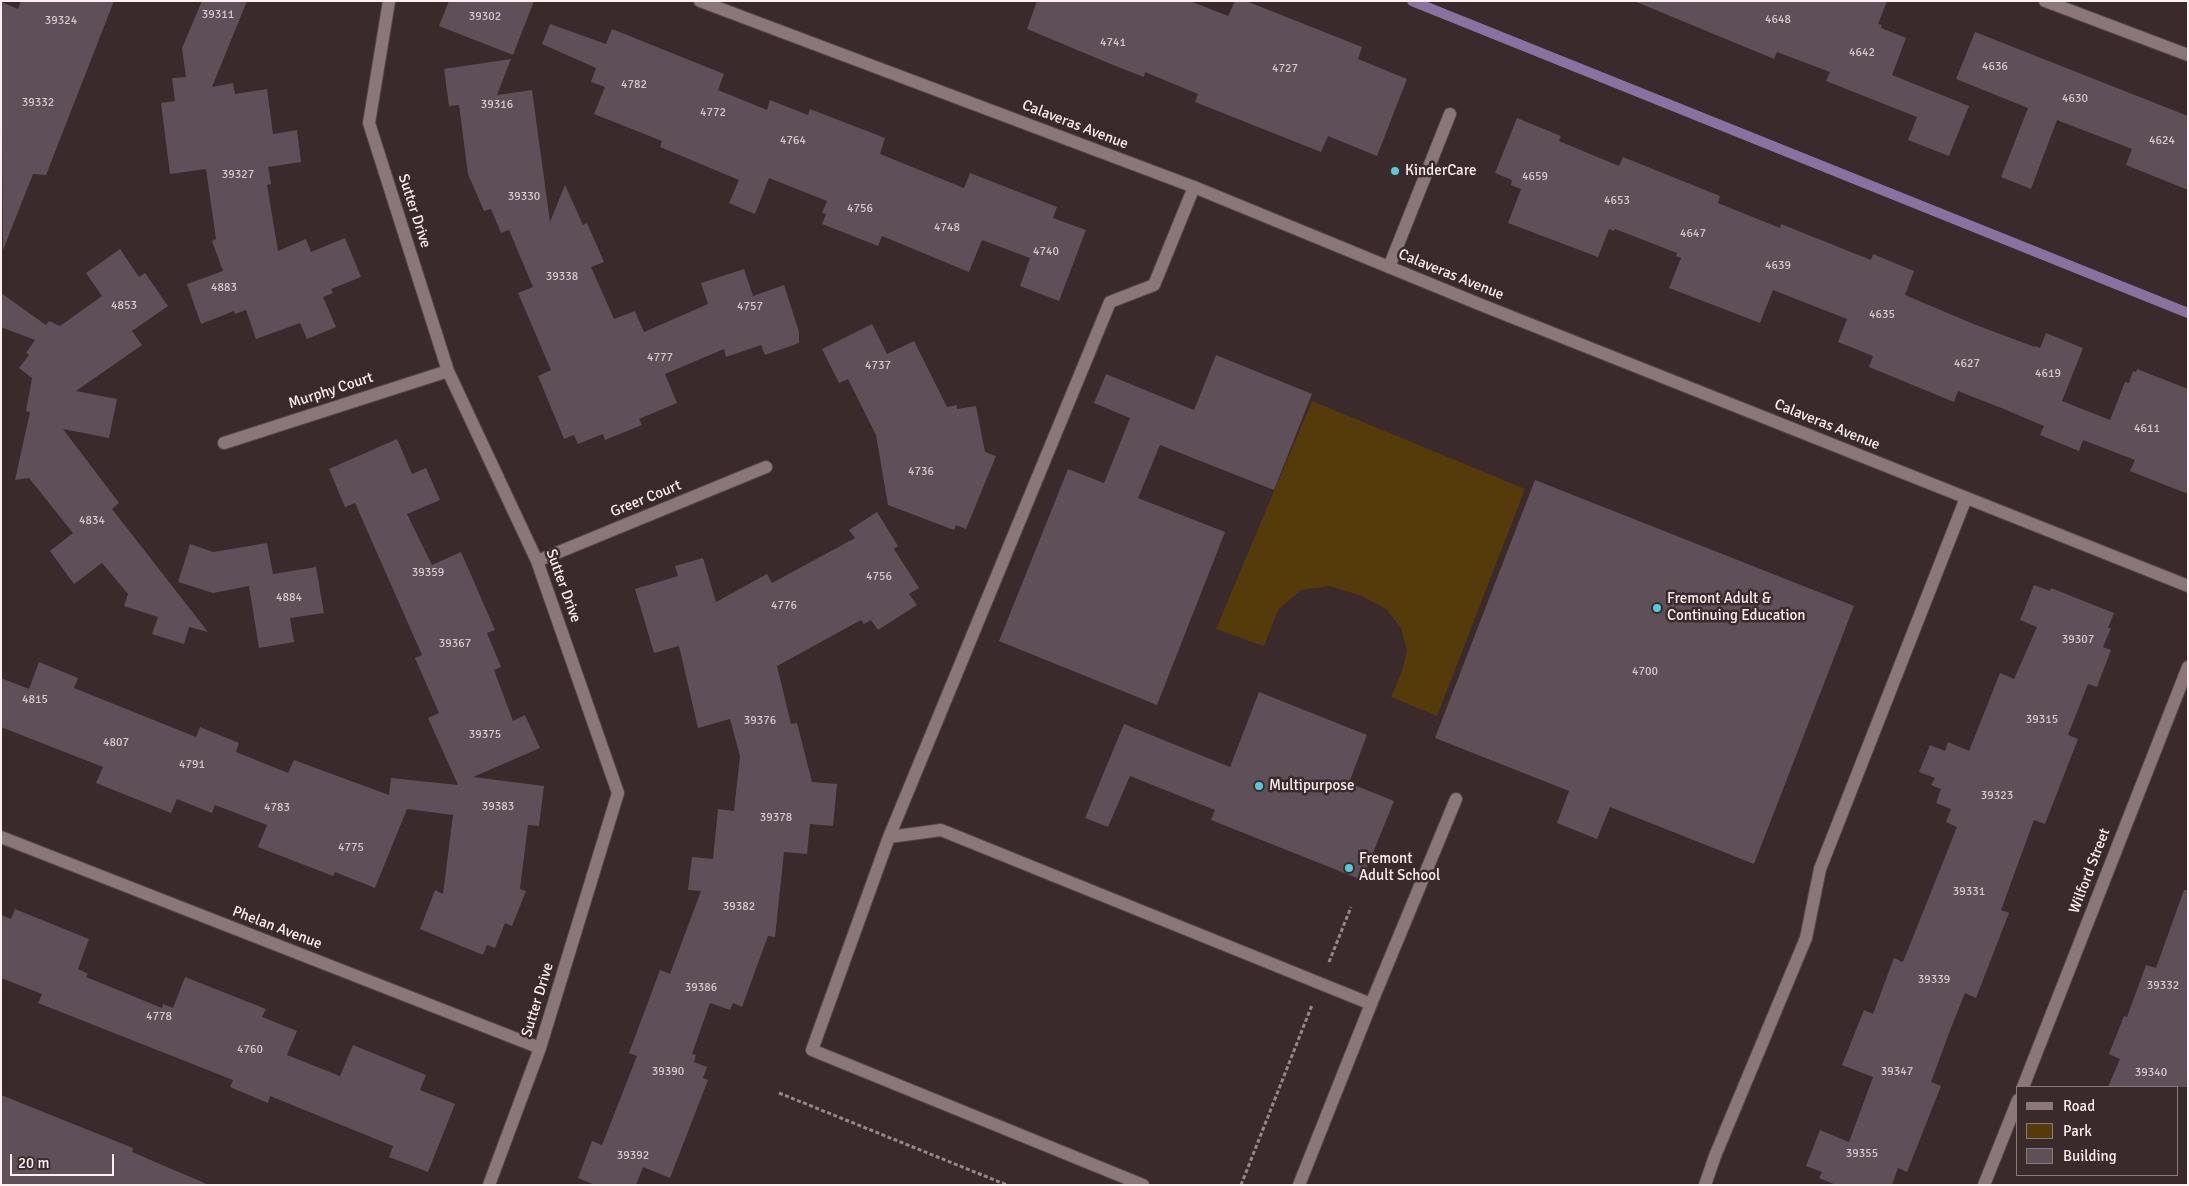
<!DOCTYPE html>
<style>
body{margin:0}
#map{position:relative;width:2189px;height:1186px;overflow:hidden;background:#3b2a2b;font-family:Signika,sans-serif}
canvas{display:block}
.frame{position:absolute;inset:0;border:2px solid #fcf0f0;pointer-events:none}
.legend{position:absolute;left:2016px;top:1086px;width:162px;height:90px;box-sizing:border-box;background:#3b2a2b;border:1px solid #88797a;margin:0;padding:6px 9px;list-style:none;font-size:15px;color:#fcf0f0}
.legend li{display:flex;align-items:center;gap:10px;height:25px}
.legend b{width:25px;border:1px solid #88797a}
.scale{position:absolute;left:10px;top:1154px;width:104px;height:22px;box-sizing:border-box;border:2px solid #fcf0f0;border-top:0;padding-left:6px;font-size:15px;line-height:18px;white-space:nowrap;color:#fcf0f0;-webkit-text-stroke:4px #3b2a2b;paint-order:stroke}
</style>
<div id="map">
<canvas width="2189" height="1186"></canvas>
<div class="frame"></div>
<ul class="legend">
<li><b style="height:6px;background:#8b7778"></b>Road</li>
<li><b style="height:14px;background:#553b0a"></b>Park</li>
<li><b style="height:14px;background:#5f4f59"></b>Building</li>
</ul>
<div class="scale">20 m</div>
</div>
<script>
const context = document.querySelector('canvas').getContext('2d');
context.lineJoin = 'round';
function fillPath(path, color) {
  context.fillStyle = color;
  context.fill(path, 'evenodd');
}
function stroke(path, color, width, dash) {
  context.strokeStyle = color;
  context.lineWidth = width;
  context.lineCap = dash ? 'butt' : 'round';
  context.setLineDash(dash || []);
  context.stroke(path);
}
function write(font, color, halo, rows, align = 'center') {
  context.font = font + ' Signika,sans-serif';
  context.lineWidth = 5;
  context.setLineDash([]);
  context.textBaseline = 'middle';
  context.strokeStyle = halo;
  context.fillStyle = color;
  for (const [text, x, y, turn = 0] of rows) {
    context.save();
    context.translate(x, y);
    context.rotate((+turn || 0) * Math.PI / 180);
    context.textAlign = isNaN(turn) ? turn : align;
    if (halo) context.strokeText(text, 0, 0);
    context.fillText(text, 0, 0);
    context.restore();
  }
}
fillPath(new Path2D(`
 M 1312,401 L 1525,489 L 1437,716 L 1391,697 L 1402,671 L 1407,651 L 1401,628 L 1386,609 L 1362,596 L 1330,586 L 1301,590 L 1278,610 L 1264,646 L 1216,629 Z`), '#553b0a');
stroke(new Path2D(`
 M 1412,1 L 2188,313`), '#8972a0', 10);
fillPath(new Path2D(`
 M 21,1 L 114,1 L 46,175 L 33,174 L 3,250 L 1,2 L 18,9 Z
 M 202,1 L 247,1 L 212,87 L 233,83 L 235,94 L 267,89 L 273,134 L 297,130 L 301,162 L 268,167 L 271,184 L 267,185 L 278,251 L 306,239 L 311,252 L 345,238 L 361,277 L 331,289 L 333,293 L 323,297 L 336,327 L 307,339 L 300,323 L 256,339 L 246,310 L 235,314 L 234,311 L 201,324 L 187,284 L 223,271 L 212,241 L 216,239 L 206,169 L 170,174 L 161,103 L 175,101 L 172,78 L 186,77 L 182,48 Z
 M 449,1 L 534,1 L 513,55 L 439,26 Z
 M 1037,1 L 1190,1 L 1228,16 L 1235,1 L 1246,1 L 1362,47 L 1358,59 L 1407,79 L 1377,156 L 1328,136 L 1321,152 L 1195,102 L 1198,94 L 1145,72 L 1144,77 L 1113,65 L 1027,29 Z
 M 1634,1 L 1887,1 L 1878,24 L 1882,25 L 1881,28 L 1906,38 L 1892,75 L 1969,106 L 1949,156 L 1908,140 L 1917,117 L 1826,81 L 1830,72 L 1777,52 L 1774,59 Z
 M 550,24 L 606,44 L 612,29 L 724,74 L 718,90 L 767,110 L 770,100 L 808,115 L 810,109 L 885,138 L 880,154 L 964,188 L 970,173 L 1057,207 L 1053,218 L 1086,230 L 1059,301 L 1020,286 L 1030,258 L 982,240 L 969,272 L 882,236 L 878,246 L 822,224 L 826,214 L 822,213 L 827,201 L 769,178 L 755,214 L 729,203 L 739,180 L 660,147 L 662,141 L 594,114 L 605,87 L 591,82 L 596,68 L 542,44 Z
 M 1975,32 L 2188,116 L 2188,190 L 2126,165 L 2132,149 L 2057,120 L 2031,189 L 2001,177 L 2028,108 L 1956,79 Z
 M 511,59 L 497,95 L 532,90 L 550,222 L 565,185 L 583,225 L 587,223 L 604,262 L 591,267 L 614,319 L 635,311 L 644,332 L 708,304 L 701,283 L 744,269 L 753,296 L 784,285 L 799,332 L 799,343 L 765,355 L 761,345 L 726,357 L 724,349 L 665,374 L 677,403 L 639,419 L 642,425 L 605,440 L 603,434 L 578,444 L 574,435 L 564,439 L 538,376 L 551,370 L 518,293 L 533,287 L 509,230 L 501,233 L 491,209 L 484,211 L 468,174 L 459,105 L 449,106 L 444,69 Z
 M 1517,118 L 1561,136 L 1559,141 L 1619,166 L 1623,157 L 1720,196 L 1718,203 L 1780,228 L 1781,224 L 1871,260 L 1873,254 L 1914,271 L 1905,295 L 1976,325 L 2035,347 L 2035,346 L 2040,348 L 2046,333 L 2083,348 L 2062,401 L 2110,420 L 2125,382 L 2129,383 L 2133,371 L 2136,372 L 2137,369 L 2188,389 L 2188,494 L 2130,471 L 2135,460 L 2083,440 L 2079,451 L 2040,435 L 2044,426 L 2004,409 L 1958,391 L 1954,402 L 1869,367 L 1873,356 L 1838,342 L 1847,319 L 1773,290 L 1760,323 L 1669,288 L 1681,258 L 1676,256 L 1677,253 L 1615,229 L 1614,231 L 1609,229 L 1598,257 L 1508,223 L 1521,189 L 1511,185 L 1512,180 L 1495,173 Z
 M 120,249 L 139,277 L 145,273 L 168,306 L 132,331 L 142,345 L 76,391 L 117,399 L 109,438 L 63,429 L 119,503 L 112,509 L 208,632 L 189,627 L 184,644 L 152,634 L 158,617 L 124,606 L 128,594 L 102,563 L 74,584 L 50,551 L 73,533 L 29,478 L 15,480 L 30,412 L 26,411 L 32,378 L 19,368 L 29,355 L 26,353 L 35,340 L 1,327 L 1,293 L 46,325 L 49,321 L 60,326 L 102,296 L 86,273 Z
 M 872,324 L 887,354 L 914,341 L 947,407 L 957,405 L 957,409 L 976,406 L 985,452 L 996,456 L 966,529 L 956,525 L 954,530 L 888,505 L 876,435 L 848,379 L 839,383 L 822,349 Z
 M 1216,355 L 1312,394 L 1274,490 L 1160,445 L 1138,498 L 1225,532 L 1157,705 L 999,641 L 1068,469 L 1104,483 L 1130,418 L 1094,403 L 1106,374 L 1194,410 Z
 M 397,439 L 412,474 L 426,468 L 440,500 L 407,514 L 432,565 L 461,552 L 495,630 L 487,633 L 501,667 L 494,670 L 513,721 L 525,715 L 540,748 L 473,777 L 544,786 L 539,826 L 528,825 L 520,889 L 526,891 L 512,926 L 505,923 L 495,948 L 487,945 L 483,955 L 420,929 L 435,890 L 443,894 L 453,815 L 407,809 L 375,888 L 335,872 L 333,876 L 258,847 L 267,825 L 215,805 L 212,813 L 177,799 L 171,813 L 96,783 L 103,767 L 1,727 L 1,678 L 29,689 L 39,662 L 78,678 L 74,688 L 196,737 L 200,727 L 239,743 L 236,752 L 288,773 L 294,760 L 389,795 L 391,778 L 458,785 L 428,718 L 439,713 L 415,658 L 422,655 L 355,503 L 345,507 L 329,469 Z
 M 1535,480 L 1854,606 L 1754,864 L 1610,807 L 1597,839 L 1557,823 L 1569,791 L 1435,738 Z
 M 877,512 L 898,546 L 894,549 L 919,588 L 909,594 L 917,605 L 878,630 L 871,620 L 864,624 L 861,620 L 777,666 L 791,724 L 797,723 L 812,782 L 837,784 L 833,826 L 810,824 L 807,854 L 784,852 L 775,937 L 768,936 L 742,1007 L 733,1003 L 730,1010 L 710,1003 L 692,1054 L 696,1055 L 694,1062 L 707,1067 L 703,1078 L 708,1080 L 670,1178 L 643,1167 L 636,1185 L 595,1185 L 578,1178 L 592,1141 L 602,1145 L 637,1056 L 629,1053 L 660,970 L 670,974 L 701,891 L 688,890 L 692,857 L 713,859 L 718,809 L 734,811 L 740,756 L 730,719 L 698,728 L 679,646 L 654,653 L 635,589 L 678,576 L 675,566 L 703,558 L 716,602 L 767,574 L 772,583 L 855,538 L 849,530 Z
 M 267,543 L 273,574 L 316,567 L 324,613 L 290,618 L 294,642 L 259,648 L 249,586 L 213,593 L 178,582 L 190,544 L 213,552 Z
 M 2034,585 L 2050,591 L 2051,588 L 2114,613 L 2108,628 L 2111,628 L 2103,647 L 2111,650 L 2097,687 L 2088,684 L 2068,735 L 2078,739 L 2045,824 L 2034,820 L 2001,910 L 2009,913 L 1976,998 L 1965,993 L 1949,1033 L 1931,1082 L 1941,1086 L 1907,1172 L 1898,1168 L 1892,1185 L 1836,1185 L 1819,1178 L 1822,1172 L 1806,1166 L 1820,1130 L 1849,1142 L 1873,1077 L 1842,1065 L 1864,1010 L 1873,1014 L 1894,958 L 1903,962 L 1957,827 L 1946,822 L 1951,809 L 1936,803 L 1941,789 L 1931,785 L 1935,778 L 1919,772 L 1930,745 L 1945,751 L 1948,742 L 1969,751 L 2000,673 L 2014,679 L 2037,627 L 2020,620 Z
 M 1259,692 L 1367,735 L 1349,783 L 1394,801 L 1362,880 L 1211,820 L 1215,810 L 1130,776 L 1108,827 L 1085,818 L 1124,724 L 1230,767 Z
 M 2184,890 L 2188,890 L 2188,1087 L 2108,1087 L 2120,1059 L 2109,1054 L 2124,1016 L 2127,1017 L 2146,965 L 2156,968 Z
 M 15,909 L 89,939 L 78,969 L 88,974 L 86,977 L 162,1008 L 163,1004 L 173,1008 L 185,977 L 266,1009 L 262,1017 L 297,1031 L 287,1055 L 340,1076 L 353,1045 L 426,1075 L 420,1090 L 455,1104 L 428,1172 L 389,1157 L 393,1146 L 270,1096 L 268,1103 L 230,1087 L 233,1080 L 38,1003 L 42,994 L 1,978 L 1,915 L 11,919 Z
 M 1,1095 L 133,1148 L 132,1152 L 209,1185 L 1,1185 Z`), '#5f4f59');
const service = new Path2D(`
 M 1389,267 L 1450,114
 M 889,837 L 1110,302 L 1154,285 L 1194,187
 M 1371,1004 L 1456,799
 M 1143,1185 L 812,1050 L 889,837 L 941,830 L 1371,1004 L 1299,1185
 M 1705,1185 L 1715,1156 L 1806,938 L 1820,869 L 1966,498`);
const minor = new Path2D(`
 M 389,1 L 369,123 L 448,371 L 537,561 L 618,793 L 540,1048 L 489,1185
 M 700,1 L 1194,187 L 1479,304 L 2188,586
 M 2045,1 L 2188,55
 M 224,443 L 448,371
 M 537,561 L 766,467
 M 1,837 L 540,1048
 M 2023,1087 L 2188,667
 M 1984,1185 L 2018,1100`);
stroke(service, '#564749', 14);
stroke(minor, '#564749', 14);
stroke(new Path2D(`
 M 1329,962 L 1351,907
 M 779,1093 L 1007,1185
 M 1241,1185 L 1312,1005`), '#978888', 3, [4, 2.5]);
stroke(service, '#8b7778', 12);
stroke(minor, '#8b7778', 12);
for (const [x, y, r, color] of [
 [1395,171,5,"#54cadc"],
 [1657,608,5,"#54cadc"],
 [1259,786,5,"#54cadc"],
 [1349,868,5,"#54cadc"]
]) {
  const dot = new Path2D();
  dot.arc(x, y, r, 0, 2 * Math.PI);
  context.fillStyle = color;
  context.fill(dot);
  stroke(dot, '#3b2a2b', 2);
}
write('12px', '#d5c8ca', null, [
 ["39311",218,15],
 ["39302",485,17],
 ["4648",1778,20],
 ["39324",61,21],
 ["4741",1113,43],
 ["4642",1862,53],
 ["4636",1995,67],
 ["4727",1285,69],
 ["4782",634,85],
 ["4630",2075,99],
 ["39332",38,103],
 ["39316",497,105],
 ["4772",713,113],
 ["4764",793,141],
 ["4624",2162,141],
 ["39327",238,175],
 ["4659",1535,177],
 ["39330",524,197],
 ["4653",1617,201],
 ["4756",860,209],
 ["4748",947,228],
 ["4647",1693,234],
 ["4740",1046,252],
 ["4639",1778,266],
 ["39338",562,277],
 ["4883",224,288],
 ["4853",124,306],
 ["4757",750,307],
 ["4635",1882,315],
 ["4777",660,358],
 ["4627",1967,364],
 ["4737",878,366],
 ["4619",2048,374],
 ["4611",2147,429],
 ["4736",921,472],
 ["4834",92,521],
 ["39359",428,573],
 ["4756",879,577],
 ["4884",289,598],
 ["4776",784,606],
 ["39307",2078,640],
 ["39367",455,644],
 ["4700",1645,672],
 ["4815",35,700],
 ["39315",2042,720],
 ["39376",760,721],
 ["39375",485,735],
 ["4807",116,743],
 ["4791",192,765],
 ["39323",1997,796],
 ["39383",498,807],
 ["4783",277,808],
 ["39378",776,818],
 ["4775",351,848],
 ["39331",1969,892],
 ["39382",739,907],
 ["39339",1934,980],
 ["39332",2163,986],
 ["39386",701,988],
 ["4778",159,1017],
 ["4760",250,1050],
 ["39390",668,1072],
 ["39347",1897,1072],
 ["39340",2151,1073],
 ["39355",1862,1154],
 ["39392",633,1156]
]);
write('15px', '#fcf0f0', '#3b2a2b', [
 ["Calaveras Avenue",1075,125,21],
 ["Sutter Drive",414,211,72],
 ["Calaveras Avenue",1451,275,22],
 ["Murphy Court",331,391,-18],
 ["Calaveras Avenue",1827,425,22],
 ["Greer Court",646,499,-22],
 ["Sutter Drive",563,586,70],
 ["Wilford Street",2090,871,-69],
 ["Phelan Avenue",277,928,21],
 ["Sutter Drive",538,1000,-73]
]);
write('15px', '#fcf0f0', '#3b2a2b', [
 ["KinderCare",1405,171],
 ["Fremont Adult &",1667,599],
 ["Continuing Education",1667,616],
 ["Multipurpose",1269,786],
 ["Fremont",1359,859],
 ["Adult School",1359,876]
], 'left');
</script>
